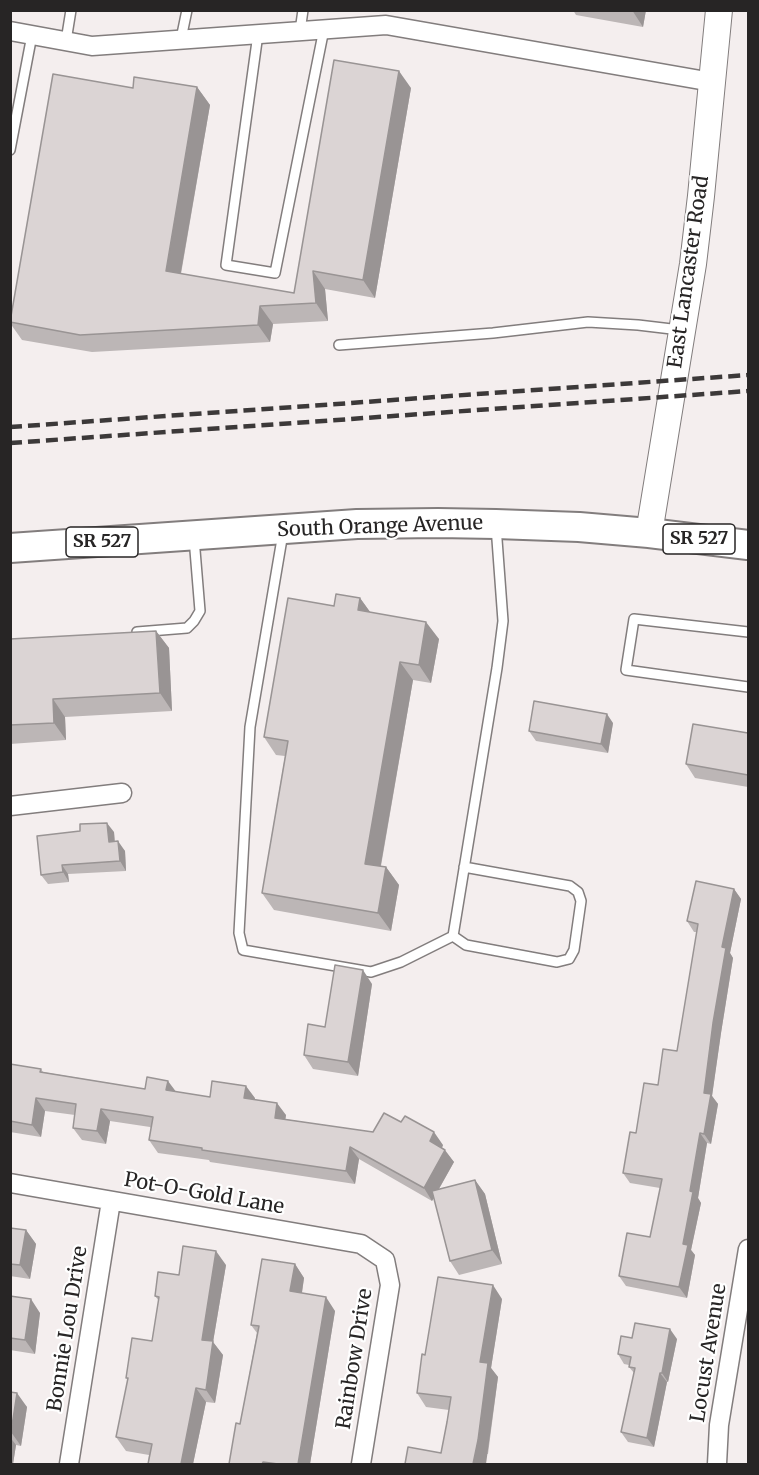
<!DOCTYPE html>
<style>
body{margin:0}
#map{position:relative;width:759px;height:1475px;overflow:hidden;background:#f4eeee;font-family:Merriweather,serif}
canvas{display:block}
.frame{position:absolute;inset:0;border:12px solid #272525;pointer-events:none}
</style>
<div id="map">
<canvas width="759" height="1475"></canvas>
<div class="frame"></div>
</div>
<script>
const context = document.querySelector('canvas').getContext('2d');
context.lineJoin = 'round';
function stroke(path, color, width, dash) {
  context.strokeStyle = color;
  context.lineWidth = width;
  context.lineCap = dash ? 'butt' : 'round';
  context.setLineDash(dash || []);
  context.stroke(path);
}
function fillPath(path, color) {
  context.fillStyle = color;
  context.fill(path, 'evenodd');
}
function write(font, color, halo, rows, align = 'center') {
  context.font = font + ' Merriweather,serif';
  context.lineWidth = 4.5;
  context.setLineDash([]);
  context.textBaseline = 'middle';
  context.strokeStyle = halo;
  context.fillStyle = color;
  for (const [text, x, y, turn = 0] of rows) {
    context.save();
    context.translate(x, y);
    context.rotate((+turn || 0) * Math.PI / 180);
    context.textAlign = isNaN(turn) ? turn : align;
    if (halo) context.strokeText(text, 0, 0);
    context.fillText(text, 0, 0);
    context.restore();
  }
}
const lane = new Path2D(`
 M 300,31 L 303,10
 M 258,34 L 226,265 L 275,273 L 324,29
 M 181,39 L 187,10
 M 66,41 L 71,10
 M 10,150 L 32,35
 M 339,345 L 493,333 L 588,322 L 638,325 L 680,330
 M 283,533 L 250,727 L 239,933 L 243,950 L 371,972 L 401,962 L 453,936
 M 137,632 L 187,628 L 194,621 L 200,611 L 194,538
 M 748,632 L 634,619 L 626,670 L 748,687
 M 464,867 L 570,886 L 578,892 L 581,901 L 574,950 L 569,959 L 557,962 L 466,945 L 453,936 L 497,668 L 503,621 L 496,526`);
const street = new Path2D(`
 M 10,31 L 92,46 L 386,25 L 712,82
 M 10,806 L 122,793
 M 10,1183 L 361,1244 L 385,1260 L 390,1285 L 361,1464
 M 69,1464 L 111,1201
 M 717,1464 L 719,1425 L 748,1249`);
const secondary = new Path2D(`
 M 649,533 L 693,264 L 701,196 L 719,10`);
const primary = new Path2D(`
 M 10,548 L 357,524 L 438,523 L 496,524 L 579,527 L 649,533 L 748,545`);
stroke(lane, '#827d7d', 12);
stroke(street, '#827d7d', 21);
stroke(secondary, '#827d7d', 28);
stroke(primary, '#827d7d', 32);
stroke(lane, '#fff', 9);
stroke(street, '#fff', 18);
stroke(secondary, '#fff', 26);
stroke(primary, '#fff', 28);
stroke(new Path2D(`
 M 10,427 L 748,375
 M 10,443 L 748,391`), '#3c3939', 4.5, [12, 6]);
fillPath(new Path2D(`
 M 573,10 L 646,10 L 643,27 L 576,15 Z
 M 197,87 L 210,105 L 181,274 L 294,293 L 411,88 L 375,298 L 325,289 L 328,321 L 273,324 L 270,342 L 92,352 L 22,340 L 10,323 L 10,318 L 133,88 Z
 M 360,598 L 370,612 L 439,639 L 431,683 L 413,680 L 381,866 L 386,867 L 399,885 L 391,931 L 274,910 L 262,893 L 285,756 L 276,755 L 264,737 L 334,606 Z
 M 156,631 L 169,648 L 172,711 L 65,717 L 66,740 L 10,744 L 10,639 Z
 M 613,723 L 608,753 L 536,741 L 529,731 Z
 M 748,733 L 748,787 L 695,778 L 686,764 Z
 M 114,832 L 115,841 L 125,851 L 126,871 L 68,874 L 69,882 L 48,884 L 41,875 Z
 M 734,889 L 741,899 L 730,953 L 733,958 L 721,1033 L 712,1096 L 718,1104 L 711,1144 L 707,1143 L 698,1198 L 701,1203 L 691,1250 L 695,1255 L 687,1298 L 626,1286 L 619,1276 L 650,1237 L 660,1188 L 630,1183 L 623,1173 L 658,1085 L 677,1051 L 697,932 L 694,932 L 687,921 Z
 M 372,984 L 358,1076 L 313,1069 L 304,1055 L 325,1027 Z
 M 10,1064 L 41,1069 L 43,1072 L 145,1089 L 176,1092 L 210,1097 L 255,1098 L 255,1099 L 286,1115 L 285,1119 L 443,1145 L 442,1148 L 454,1162 L 439,1189 L 475,1180 L 485,1194 L 502,1264 L 459,1275 L 450,1261 L 434,1198 L 432,1201 L 359,1159 L 355,1184 L 210,1162 L 209,1160 L 158,1153 L 149,1140 L 151,1128 L 150,1127 L 110,1121 L 106,1144 L 82,1140 L 73,1128 L 75,1115 L 45,1111 L 41,1137 L 10,1132 Z
 M 10,1228 L 26,1230 L 36,1244 L 30,1279 L 10,1276 Z
 M 295,1264 L 304,1278 L 302,1293 L 335,1311 L 310,1464 L 229,1464 L 240,1424 L 257,1333 L 251,1325 Z
 M 226,1265 L 213,1342 L 223,1355 L 215,1403 L 206,1402 L 193,1464 L 148,1464 L 149,1455 L 126,1451 L 116,1437 L 128,1379 L 126,1378 L 152,1341 L 159,1301 L 155,1296 L 179,1275 Z
 M 10,1296 L 40,1313 L 35,1354 L 10,1350 Z
 M 502,1299 L 491,1368 L 498,1377 L 488,1454 L 441,1453 L 449,1410 L 426,1407 L 417,1393 L 425,1355 Z
 M 632,1338 L 677,1339 L 668,1382 L 667,1382 L 654,1447 L 628,1442 L 621,1432 L 634,1373 L 629,1367 L 629,1365 L 624,1364 L 618,1354 Z
 M 10,1392 L 27,1407 L 21,1446 L 16,1445 L 13,1464 L 10,1464 Z`), '#bcb6b6');
fillPath(new Path2D(`
 M 632,10 L 646,10 L 643,27 Z
 M 399,71 L 411,88 L 375,298 L 363,280 Z
 M 197,87 L 210,105 L 178,289 L 166,271 Z
 M 313,271 L 325,289 L 328,321 L 316,303 Z
 M 260,306 L 273,324 L 270,342 L 258,325 Z
 M 360,598 L 373,616 L 358,610 Z
 M 426,622 L 439,639 L 431,683 L 419,665 Z
 M 156,631 L 169,648 L 172,711 L 160,693 Z
 M 400,662 L 413,680 L 378,881 L 365,864 Z
 M 53,699 L 65,717 L 66,740 L 54,723 Z
 M 607,714 L 613,723 L 608,753 L 601,744 Z
 M 107,823 L 114,832 L 115,851 L 109,842 Z
 M 118,841 L 125,851 L 126,871 L 120,861 Z
 M 62,865 L 68,874 L 69,882 L 63,872 Z
 M 386,867 L 399,885 L 391,931 L 378,913 Z
 M 734,889 L 741,899 L 730,953 L 733,958 L 721,1033 L 712,1096 L 718,1104 L 711,1144 L 704,1134 L 704,1093 L 722,947 Z
 M 363,970 L 372,984 L 358,1076 L 348,1062 Z
 M 168,1081 L 177,1093 L 166,1090 Z
 M 246,1086 L 255,1098 L 253,1110 L 244,1098 Z
 M 36,1098 L 45,1111 L 41,1137 L 32,1125 Z
 M 277,1103 L 286,1115 L 284,1130 L 275,1118 Z
 M 101,1109 L 110,1121 L 106,1144 L 97,1131 Z
 M 434,1132 L 443,1145 L 439,1154 L 430,1141 Z
 M 700,1133 L 707,1143 L 698,1198 L 701,1203 L 691,1250 L 695,1255 L 687,1298 L 679,1287 L 683,1244 L 690,1191 Z
 M 350,1147 L 359,1159 L 355,1184 L 346,1171 Z
 M 445,1150 L 454,1162 L 432,1201 L 424,1188 Z
 M 475,1180 L 485,1194 L 502,1264 L 492,1250 Z
 M 26,1230 L 36,1244 L 30,1279 L 20,1265 Z
 M 216,1251 L 226,1265 L 213,1342 L 223,1355 L 215,1403 L 206,1390 L 202,1340 Z
 M 295,1264 L 304,1278 L 300,1305 L 290,1291 Z
 M 493,1285 L 502,1299 L 491,1368 L 498,1377 L 486,1464 L 473,1464 L 480,1362 Z
 M 326,1297 L 335,1311 L 310,1464 L 298,1464 Z
 M 31,1299 L 40,1313 L 35,1354 L 25,1340 Z
 M 670,1329 L 677,1339 L 668,1382 L 662,1373 Z
 M 660,1373 L 667,1382 L 654,1447 L 647,1438 Z
 M 196,1388 L 206,1402 L 193,1464 L 181,1464 Z
 M 17,1393 L 27,1407 L 21,1446 L 11,1432 Z
 M 10,1437 L 16,1445 L 13,1464 L 10,1464 Z`), '#999494');
const building = new Path2D(`
 M 334,60 L 399,71 L 363,280 L 313,271 L 316,303 L 260,306 L 258,325 L 80,335 L 10,322 L 53,74 L 133,88 L 134,77 L 197,87 L 166,271 L 294,293 Z
 M 336,594 L 360,598 L 358,610 L 426,622 L 419,665 L 400,662 L 365,864 L 386,867 L 378,913 L 262,893 L 288,741 L 264,737 L 288,598 L 334,606 Z
 M 156,631 L 160,693 L 53,699 L 54,723 L 10,725 L 10,639 Z
 M 534,701 L 607,714 L 601,744 L 529,731 Z
 M 693,724 L 748,733 L 748,775 L 686,764 Z
 M 107,823 L 109,842 L 118,841 L 120,861 L 62,865 L 63,872 L 41,875 L 37,836 L 80,831 L 80,824 Z
 M 696,881 L 734,889 L 722,947 L 726,948 L 713,1023 L 704,1093 L 711,1094 L 704,1134 L 700,1133 L 690,1191 L 693,1192 L 683,1244 L 688,1245 L 679,1287 L 619,1276 L 627,1233 L 650,1237 L 662,1179 L 623,1173 L 630,1132 L 636,1133 L 644,1083 L 658,1085 L 663,1049 L 677,1051 L 698,924 L 687,921 Z
 M 335,965 L 363,970 L 348,1062 L 304,1055 L 308,1024 L 325,1027 Z
 M 10,1064 L 41,1069 L 40,1072 L 145,1089 L 147,1077 L 168,1081 L 166,1090 L 210,1097 L 212,1081 L 246,1086 L 244,1098 L 277,1103 L 275,1118 L 373,1132 L 384,1113 L 401,1122 L 405,1116 L 434,1132 L 430,1141 L 445,1150 L 424,1188 L 350,1147 L 346,1171 L 202,1150 L 202,1148 L 149,1140 L 153,1117 L 141,1115 L 101,1109 L 97,1131 L 73,1128 L 76,1104 L 36,1098 L 32,1125 L 10,1121 Z
 M 475,1180 L 492,1250 L 450,1261 L 432,1191 Z
 M 10,1228 L 26,1230 L 20,1265 L 10,1264 Z
 M 183,1246 L 216,1251 L 202,1340 L 213,1341 L 206,1390 L 196,1388 L 181,1464 L 148,1464 L 152,1444 L 116,1437 L 128,1378 L 126,1378 L 132,1338 L 152,1341 L 159,1297 L 155,1296 L 158,1272 L 179,1275 Z
 M 262,1259 L 295,1264 L 290,1291 L 326,1297 L 298,1464 L 278,1464 L 263,1462 L 262,1464 L 229,1464 L 236,1423 L 240,1424 L 259,1326 L 251,1325 Z
 M 438,1277 L 493,1285 L 480,1362 L 488,1363 L 478,1440 L 473,1464 L 405,1464 L 408,1447 L 441,1453 L 447,1422 L 451,1397 L 417,1393 L 422,1354 L 425,1355 Z
 M 10,1296 L 31,1299 L 25,1340 L 10,1338 Z
 M 635,1323 L 670,1329 L 662,1373 L 660,1373 L 647,1438 L 621,1432 L 635,1368 L 629,1367 L 631,1357 L 618,1354 L 621,1336 L 632,1338 Z
 M 10,1392 L 17,1393 L 11,1432 L 10,1432 Z`);
fillPath(building, '#dbd4d4');
stroke(building, '#999494', 1.5);
for (const [x, y, w] of [
 [699,539,72],
 [102,542,72]
]) {
  const box = new Path2D();
  box.roundRect(x - w / 2, y - 15, w, 30, 4.5);
  context.fillStyle = '#fff';
  context.fill(box);
  stroke(box, '#272525', 1.5);
}
write('bold 18px', '#272525', null, [
 ["SR 527",699,539],
 ["SR 527",102,542]
]);
write('20px', '#272525', '#fff', [
 ["East Lancaster Road",689,272,-82],
 ["South Orange Avenue",380,527,-2],
 ["Pot-O-Gold Lane",204,1194,10],
 ["Bonnie Lou Drive",68,1329,-81],
 ["Locust Avenue",709,1353,-81],
 ["Rainbow Drive",355,1359,-81]
]);
</script>
